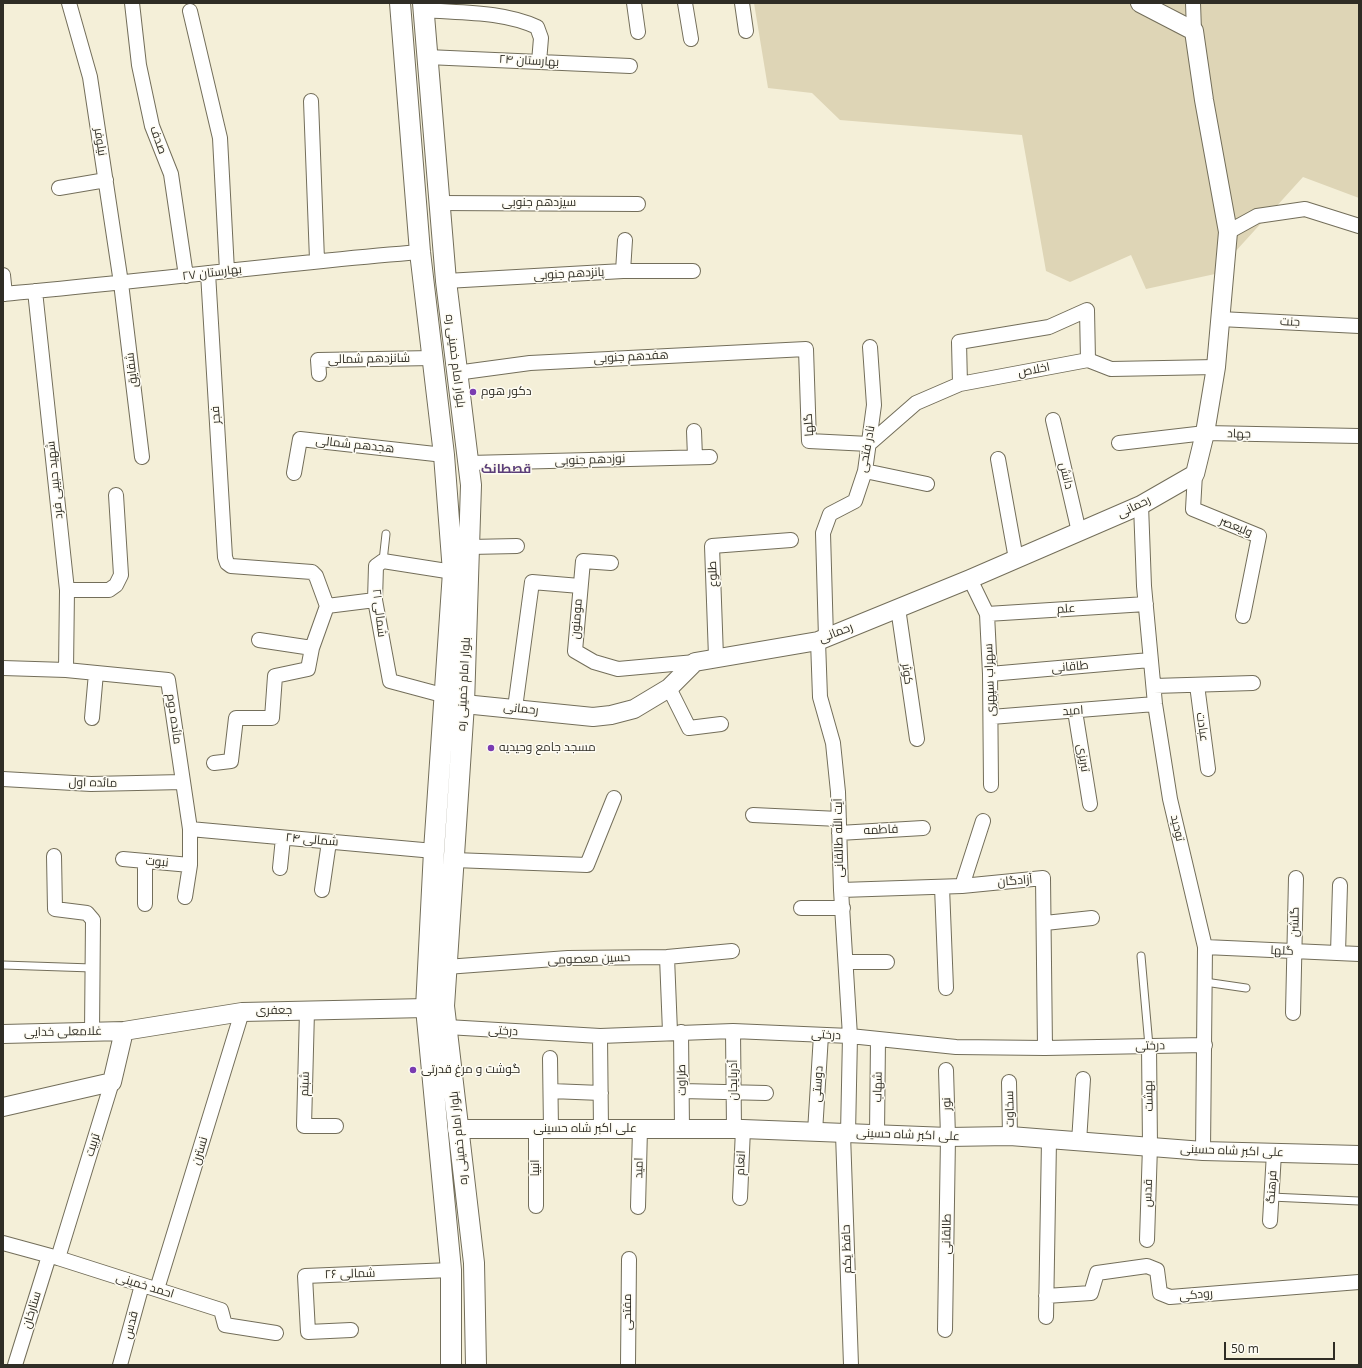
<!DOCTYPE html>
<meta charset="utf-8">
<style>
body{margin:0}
#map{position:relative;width:1362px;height:1368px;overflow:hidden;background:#f4efd8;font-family:"Open Sans",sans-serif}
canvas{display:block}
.frame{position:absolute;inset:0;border:4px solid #2f2d25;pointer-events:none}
.scale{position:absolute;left:1224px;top:1342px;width:111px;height:18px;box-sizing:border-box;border:2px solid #2f2d25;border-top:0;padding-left:5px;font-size:12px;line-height:14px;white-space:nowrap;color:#2f2d25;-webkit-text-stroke:3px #fefcf3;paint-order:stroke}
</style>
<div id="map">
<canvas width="1362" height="1368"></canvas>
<div class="frame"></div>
<div class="scale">50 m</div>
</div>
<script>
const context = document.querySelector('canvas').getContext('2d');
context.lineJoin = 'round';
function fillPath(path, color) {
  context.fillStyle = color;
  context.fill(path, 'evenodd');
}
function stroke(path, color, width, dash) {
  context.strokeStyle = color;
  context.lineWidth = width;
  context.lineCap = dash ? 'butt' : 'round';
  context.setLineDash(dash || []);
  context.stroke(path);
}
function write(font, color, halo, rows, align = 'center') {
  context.font = font + ' "Open Sans",Cairo,sans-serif';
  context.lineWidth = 3;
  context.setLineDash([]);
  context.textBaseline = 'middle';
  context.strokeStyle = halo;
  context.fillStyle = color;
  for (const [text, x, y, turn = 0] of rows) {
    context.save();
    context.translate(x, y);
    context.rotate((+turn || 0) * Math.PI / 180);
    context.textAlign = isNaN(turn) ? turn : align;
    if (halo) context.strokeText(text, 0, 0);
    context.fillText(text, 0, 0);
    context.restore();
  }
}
fillPath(new Path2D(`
 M 754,3 L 1359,3 L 1359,198 L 1303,177 L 1215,274 L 1146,289 L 1131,255 L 1070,282 L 1046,271 L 1022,135 L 840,120 L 812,93 L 768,88 Z`), '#ded5b6');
const service = new Path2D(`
 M 383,561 L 386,534
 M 1141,956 L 1149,1046
 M 3,965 L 92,968
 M 1205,982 L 1246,988
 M 1271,1197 L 1359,1201`);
const minor = new Path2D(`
 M 69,3 L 90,77 L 121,283 L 142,457
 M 132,3 L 139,65 L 152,126 L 171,174 L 186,276
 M 634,3 L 638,32
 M 685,3 L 691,39
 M 742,3 L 746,31
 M 1193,3 L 1194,31
 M 423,10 C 461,13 502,11 537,27 L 541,38 L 539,62
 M 190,11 L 220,138 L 227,271
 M 427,57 L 630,66
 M 311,101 L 317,260
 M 59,188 L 106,180
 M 439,203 L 638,204
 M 1228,232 L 1257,216 L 1305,209 L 1359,226
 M 623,271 L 625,240
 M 208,273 L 225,557 L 227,563 L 231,566 L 312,572 L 316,576 L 327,606
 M 3,275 L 5,294
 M 446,281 L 623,271 L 693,271
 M 35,291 L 67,590 L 66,670
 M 3,294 C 142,282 281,263 420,252
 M 1220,319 L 1359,326
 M 456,373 L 530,363 L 806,349 L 809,441 L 869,444 L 916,403 L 960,384 L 1088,360 L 1111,369 L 1216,367
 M 319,374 L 318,360 L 433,358
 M 960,384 L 959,342 L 1049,327 L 1087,310 L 1088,360
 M 1053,420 L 1079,532
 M 694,431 L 695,457
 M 1119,443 L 1205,433 L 1359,436
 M 998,459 L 1016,559
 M 469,463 L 710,457
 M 865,471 L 927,484
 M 294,473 L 300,439 L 444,455
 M 1195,474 L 1193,509 L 1259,536 L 1243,616
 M 1141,505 L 1144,586 L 1155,704 L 1170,799 L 1205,947 L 1203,1151
 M 470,547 L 517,546
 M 611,563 L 583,561 L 575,651 L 594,662 L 618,669 L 695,662
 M 970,579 L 987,614 L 990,674 L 991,785
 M 67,590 L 109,590 L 116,585 L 121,575 L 116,495
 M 898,608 L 917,739
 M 987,614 L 1146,604
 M 826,638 L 823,533 L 830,514 L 855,501 L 865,471 L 874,405 L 870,347
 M 259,640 L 312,648
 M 818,641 L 820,697 L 833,743 L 838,792 L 841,890 L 850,1036 L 848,1134
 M 716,657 L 712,546 L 791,540
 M 3,668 L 66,670 L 168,680 L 190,829 L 190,865 L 185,897
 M 990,674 L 1150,660
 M 1197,685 L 1208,769
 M 1154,686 L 1253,683
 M 669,688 L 689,728 L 721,724
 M 446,696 L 390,681 L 375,600 L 376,566 L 383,561 L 453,572
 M 515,708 L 532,582 L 580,586
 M 1075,711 L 1090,804
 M 991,717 L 1155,704
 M 92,718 L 96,673
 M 214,763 L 231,761 L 236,718 L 272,718 L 275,676 L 308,669 L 312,648 L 327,606 L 375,600
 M 3,779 L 91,784 L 183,782
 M 753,815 L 839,819
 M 190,829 L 434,851
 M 839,833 L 923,828
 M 54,856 L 55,909 L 87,913 L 93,920 L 92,1032
 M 123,859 L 190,865
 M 454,860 L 587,865 L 614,798
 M 280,868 L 283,838
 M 962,886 L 983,821
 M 942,887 L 946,988
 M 322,890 L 329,842
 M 841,890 L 962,886 L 1043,878 L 1045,1048
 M 145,904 L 145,861
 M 801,908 L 843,908
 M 1045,923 L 1092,918
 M 1205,947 L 1359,954
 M 1338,953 L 1340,885
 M 667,957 L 670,1032
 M 846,962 L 887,962
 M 446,967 L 568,958 L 667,957 L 732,951
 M 307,1011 L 304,1126 L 336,1126
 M 1293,1013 L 1296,878
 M 447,1027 L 600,1036 L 733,1031 L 850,1036 L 956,1047 L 1045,1048 L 1205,1045
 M 733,1031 L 734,1129
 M 681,1032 L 682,1129
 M 600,1036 L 601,1129
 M 550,1058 L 551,1129
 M 1009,1082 L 1010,1136
 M 551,1091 L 601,1093
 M 682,1091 L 766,1093
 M 536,1129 L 536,1206
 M 815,1132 L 821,1035
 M 843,1134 L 851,1365
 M 877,1134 L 878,1039
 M 1079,1142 L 1083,1079
 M 740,1198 L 743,1129
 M 638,1207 L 640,1129
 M 1270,1221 L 1274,1153
 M 1147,1240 L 1150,1146 L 1149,1046
 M 3,1243 L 58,1258 L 221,1310 L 225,1325 L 276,1333
 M 58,1258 L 112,1082
 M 157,1289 L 242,1012
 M 1046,1296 L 1091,1293 L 1097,1273 L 1147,1266 L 1157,1270 L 1160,1293 L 1170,1297 L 1359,1282
 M 1046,1317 L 1049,1140
 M 351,1330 L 308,1332 L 305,1276 L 451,1270
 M 945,1330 L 948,1137 L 946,1070
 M 15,1365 L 49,1256
 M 120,1365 L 142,1285
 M 628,1365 L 629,1259`);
const tertiary = new Path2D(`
 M 450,698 L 464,704 L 593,717 L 611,715 L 634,709 L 669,688 L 695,662 L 818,641 L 970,579 L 1141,505 L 1195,474 L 1205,433 L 1216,367 L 1228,232 L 1204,100 L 1194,31 L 1140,3
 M 3,1034 L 124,1031 L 242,1012 L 426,1008
 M 3,1107 L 112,1082 L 124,1031
 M 457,1129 L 743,1129 L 948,1137 L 1010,1136 L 1203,1151 L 1359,1155`);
const secondary = new Path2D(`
 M 400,3 L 420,252 L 444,455 L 453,572 L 434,851 L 426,1008 L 451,1270 L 451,1365
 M 423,3 L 446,281 L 471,485 L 464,704 L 444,1006 L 474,1263 L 476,1365`);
stroke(service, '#736e5a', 9);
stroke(minor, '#736e5a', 16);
stroke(tertiary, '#736e5a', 20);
stroke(secondary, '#736e5a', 22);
stroke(service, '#fff', 7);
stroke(minor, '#fff', 14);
stroke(tertiary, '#fff', 18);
stroke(secondary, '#fff', 20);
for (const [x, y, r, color] of [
 [473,392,4,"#7a3cb1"],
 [491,748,4,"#7a3cb1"],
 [413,1070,4,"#7a3cb1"]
]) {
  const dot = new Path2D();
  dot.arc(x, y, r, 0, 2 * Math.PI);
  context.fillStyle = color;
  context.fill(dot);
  stroke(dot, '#fefcf3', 1.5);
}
write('12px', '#2f2d25', '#fefcf3', [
 ["بهارستان ۲۴",529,61,3],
 ["صدف",158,140,70],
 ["نیلوفر",100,142,81],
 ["سیزدهم جنوبی",539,203],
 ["بهارستان ۲۷",212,273,-7],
 ["پانزدهم جنوبی",569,274,-3],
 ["جنت",1290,322,3],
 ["هفدهم جنوبی",631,357,-3],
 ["شانزدهم شمالی",369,359,-1],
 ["بلوار امام خمینی ره",455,361,83],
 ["شقایق",132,370,-97],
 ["اخلاص",1034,370,-11],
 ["فجر",216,415,-93],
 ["گلها",809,425,-94],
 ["جهاد",1239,434,1],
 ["هجدهم شمالی",355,445,6],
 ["نادر فتحی",867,449,-80],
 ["نوزدهم جنوبی",590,460,-2],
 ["دانش",1066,476,77],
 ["شهید حبیبی فرد",55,480,-96],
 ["رحمانی",1134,507,-26],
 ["ولیعصر",1236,527,22],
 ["طلوع",713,574,-92],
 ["علم",1066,609,-4],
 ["۲۱ شمالی",379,613,83],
 ["مومنون",577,619,-86],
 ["رحمانی",836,633,-21],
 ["طاقانی",1070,667,-5],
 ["کوثر",907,674,82],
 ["سهراب سپهری",990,680,-92],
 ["بلوار امام خمینی ره",464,684,-87],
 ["رحمانی",521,709,6],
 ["امید",1073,711,-4],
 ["مائده دوم",174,719,82],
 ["عبادت",1202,727,82],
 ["تبریزی",1083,758,81],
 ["مائده اول",93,783,1],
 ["توحید",1177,828,77],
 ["فاطمه",881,830,-3],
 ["آیت الله طالقانی",839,838,-91],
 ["۲۴ شمالی",312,840,5],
 ["نبوت",157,862,5],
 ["آزادگان",1015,881,-5],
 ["گلشن",1295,922,-89],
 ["گلها",1282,951,2],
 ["حسین معصومی",589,959,-2],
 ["جعفری",274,1011],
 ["درختی",503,1031,3],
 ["غلامعلی خدایی",63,1032,-1],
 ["درختی",826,1035,3],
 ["درختی",1150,1046,-1],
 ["طراوت",682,1080,-91],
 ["آذربایجان",734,1080,-90],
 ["شبنم",305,1084,-88],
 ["دوستی",818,1084,-86],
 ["شهاب",878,1087,-89],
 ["بهشت",1149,1096,-91],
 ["نور",947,1104,-92],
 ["سخاوت",1010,1109,-91],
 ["علی اکبر شاه حسینی",585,1129],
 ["علی اکبر شاه حسینی",908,1135,2],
 ["بلوار امام خمینی ره",459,1138,-96],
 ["تربیت",93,1145,-73],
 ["نسترن",200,1151,-73],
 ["علی اکبر شاه حسینی",1232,1151,2],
 ["انعام",741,1163,-88],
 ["انبیا",536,1168,-90],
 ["امید",639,1168,-89],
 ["فرهنگ",1272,1187,-86],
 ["قدس",1148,1193,-88],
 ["طالقانی",947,1234,-89],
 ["حافظ یکم",847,1249,-92],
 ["۲۶ شمالی",350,1274,-2],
 ["احمد خمینی",145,1286,17],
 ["رودکی",1196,1295,-5],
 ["ستارخان",32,1310,-73],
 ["مفتحی",628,1312,-90],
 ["قدس",131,1325,-75]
]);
write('12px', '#2f2d25', '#fefcf3', [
 ["دکور هوم",481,392],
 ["مسجد جامع وحیدیه",499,748],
 ["گوشت و مرغ قدرتی",421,1070]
], 'left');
write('bold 13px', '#5b3e79', '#fefcf3', [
 ["قصطانک",506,469]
]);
</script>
